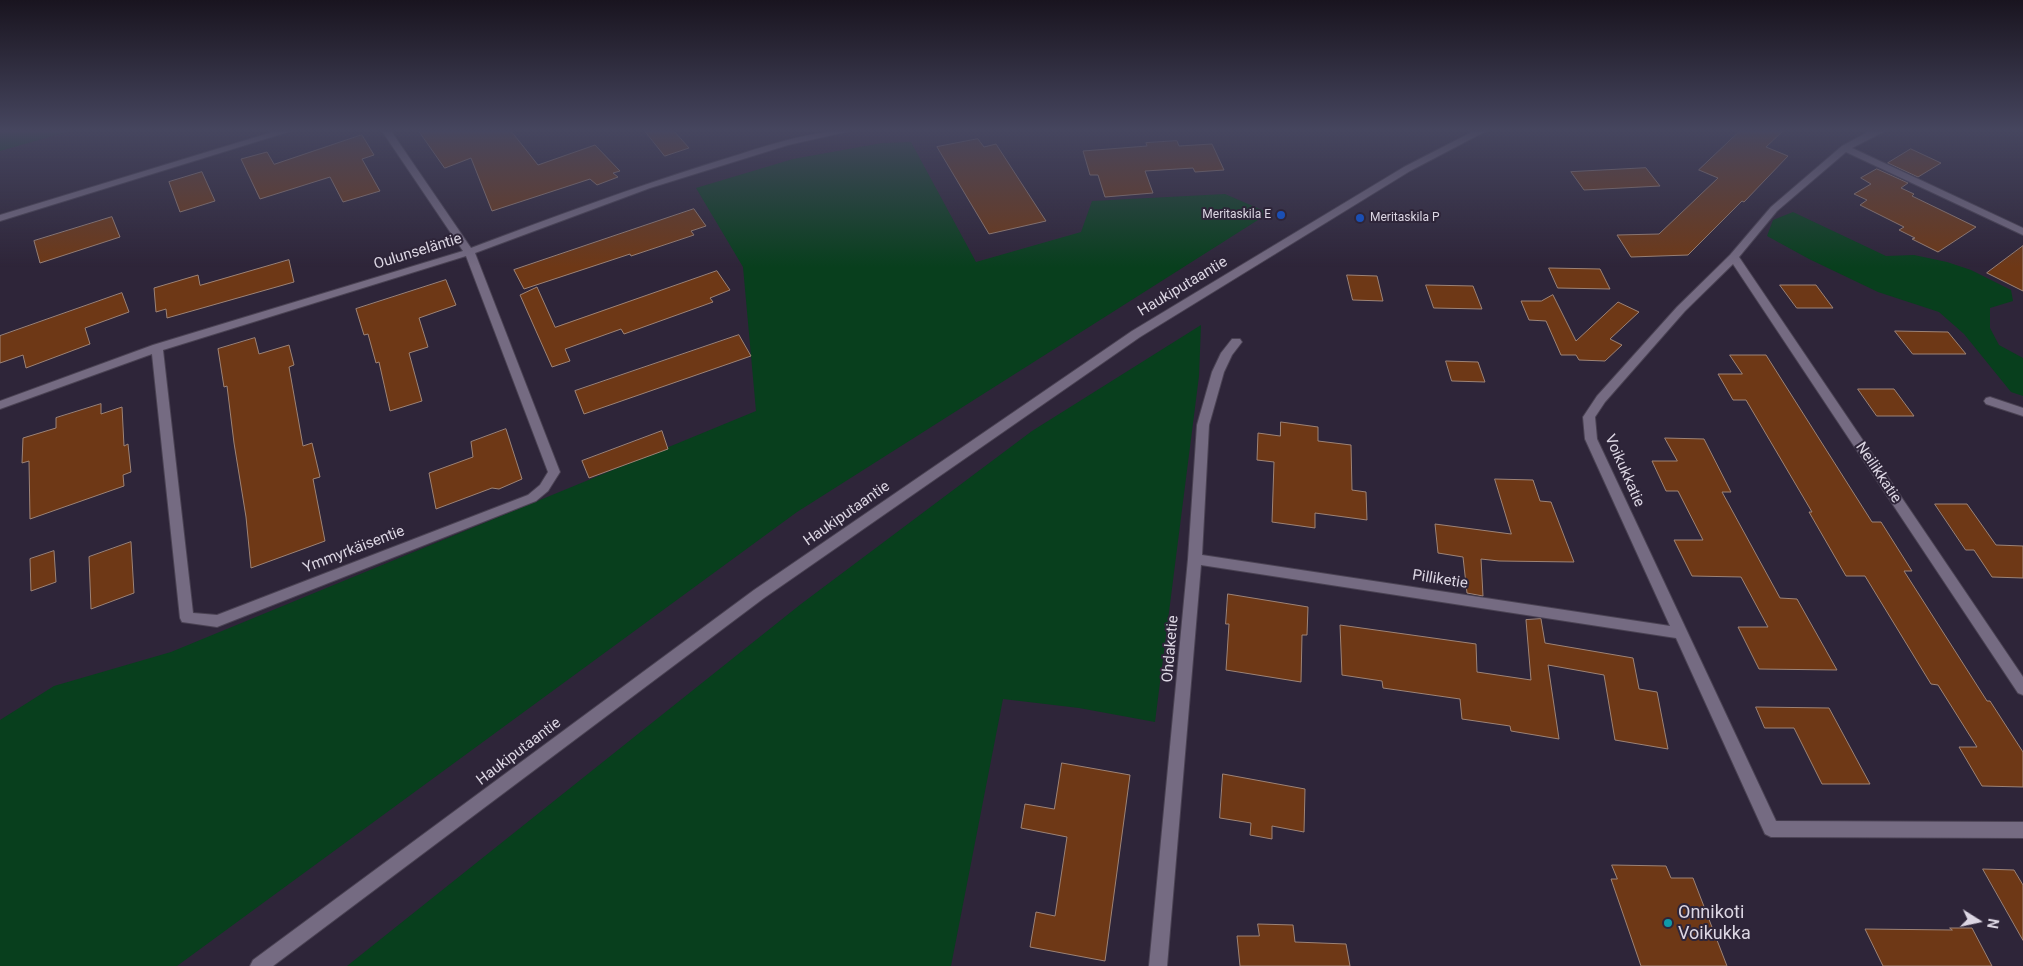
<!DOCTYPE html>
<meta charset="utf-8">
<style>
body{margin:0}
#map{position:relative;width:2023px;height:966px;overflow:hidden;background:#2e2539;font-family:Roboto,sans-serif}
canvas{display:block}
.north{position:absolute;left:1953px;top:896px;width:50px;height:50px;-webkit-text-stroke:4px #2e2539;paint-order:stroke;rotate:100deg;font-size:14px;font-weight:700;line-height:20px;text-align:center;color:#dcd6e3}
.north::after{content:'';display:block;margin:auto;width:18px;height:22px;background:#dcd6e3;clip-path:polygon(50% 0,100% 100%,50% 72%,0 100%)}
</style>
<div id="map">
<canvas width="2023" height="966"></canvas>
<div class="north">N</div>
</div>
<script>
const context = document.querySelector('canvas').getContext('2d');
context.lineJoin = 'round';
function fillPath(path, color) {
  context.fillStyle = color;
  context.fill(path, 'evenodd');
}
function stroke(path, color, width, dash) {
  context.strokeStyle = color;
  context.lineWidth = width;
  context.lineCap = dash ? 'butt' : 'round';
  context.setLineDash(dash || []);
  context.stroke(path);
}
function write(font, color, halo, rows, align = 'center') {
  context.font = font + ' Roboto,sans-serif';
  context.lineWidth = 4;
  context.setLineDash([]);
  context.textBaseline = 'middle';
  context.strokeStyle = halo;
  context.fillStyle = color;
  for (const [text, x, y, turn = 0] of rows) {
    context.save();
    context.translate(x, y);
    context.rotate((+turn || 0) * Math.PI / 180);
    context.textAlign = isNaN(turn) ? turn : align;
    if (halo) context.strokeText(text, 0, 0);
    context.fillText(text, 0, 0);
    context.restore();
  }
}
fillPath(new Path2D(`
 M 0,131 L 70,131 L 0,151 Z
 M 911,142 L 976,262 L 1081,232 L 1092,201 L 1225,194 L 1269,213 L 797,512 L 177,966 L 0,966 L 0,720 L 54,686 L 171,652 L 756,411 L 743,267 L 696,188 L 793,159 L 882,143 Z
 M 1793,212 L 1886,256 L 1914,255 L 1947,262 L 1971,270 L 2011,290 L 2013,301 L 1990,308 L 1990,328 L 1999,345 L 2023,358 L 2023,396 L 2011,392 L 1964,334 L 1939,312 L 1878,292 L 1809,259 L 1767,236 L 1773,220 Z
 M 1201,325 L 1199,376 L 1155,722 L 1079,708 L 1003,699 L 951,966 L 347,966 L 801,604 L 1032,431 Z`), '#083f1d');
const building = new Path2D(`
 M 419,131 L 511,131 L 538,165 L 595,145 L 620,171 L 613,173 L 618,177 L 597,185 L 590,179 L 492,211 L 471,158 L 445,168 Z
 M 645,131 L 674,131 L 689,148 L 665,156 Z
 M 1740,131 L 1783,131 L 1766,147 L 1788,156 L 1744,202 L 1742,201 L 1688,255 L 1631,257 L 1617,235 L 1659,234 L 1718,178 L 1699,170 Z
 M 362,135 L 374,155 L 362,159 L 380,191 L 343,202 L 330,177 L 260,199 L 241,159 L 267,152 L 274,164 Z
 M 978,139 L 984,147 L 996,144 L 1046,221 L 989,234 L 937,147 Z
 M 1177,141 L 1179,146 L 1212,144 L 1224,170 L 1195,172 L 1193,168 L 1145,171 L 1153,193 L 1105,197 L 1098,175 L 1090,175 L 1083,151 L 1147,146 L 1146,143 Z
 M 1911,149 L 1941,163 L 1918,177 L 1888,163 Z
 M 1646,168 L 1660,186 L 1584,190 L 1571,172 Z
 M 1877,169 L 1908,183 L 1901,188 L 1914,194 L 1912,196 L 1976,227 L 1938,252 L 1912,239 L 1915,238 L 1899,230 L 1904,227 L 1860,205 L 1867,200 L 1854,194 L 1871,184 L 1861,178 Z
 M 202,172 L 215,201 L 180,212 L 169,182 Z
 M 694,209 L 706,226 L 691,231 L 694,235 L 631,256 L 630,254 L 524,289 L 514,270 Z
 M 112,217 L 120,237 L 40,263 L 34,241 Z
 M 2023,246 L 2023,291 L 1987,273 Z
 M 289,260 L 294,282 L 167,318 L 166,309 L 156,312 L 154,288 L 198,275 L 200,285 Z
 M 1549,268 L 1600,269 L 1610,289 L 1558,288 Z
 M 717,271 L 730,290 L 710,298 L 713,302 L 624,334 L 621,329 L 565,349 L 570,361 L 552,367 L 520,295 L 537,287 L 555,327 Z
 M 1347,275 L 1377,276 L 1383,301 L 1353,300 Z
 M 446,280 L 456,305 L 419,318 L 428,347 L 409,353 L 422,401 L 390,411 L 379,362 L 376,363 L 368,334 L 364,335 L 356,309 Z
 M 1426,285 L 1473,286 L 1482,309 L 1434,308 Z
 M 1780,285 L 1816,285 L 1833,308 L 1797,308 Z
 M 122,293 L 129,312 L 85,328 L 90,344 L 26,368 L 23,355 L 0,363 L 0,336 Z
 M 1553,295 L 1576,341 L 1618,302 L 1639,312 L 1610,339 L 1622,345 L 1605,361 L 1579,360 L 1576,355 L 1561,355 L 1546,321 L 1529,320 L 1521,301 L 1541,301 Z
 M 1895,331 L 1948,332 L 1966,354 L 1913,354 Z
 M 739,335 L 751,356 L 584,414 L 575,391 Z
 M 255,338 L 259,354 L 289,345 L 294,365 L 289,367 L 303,446 L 312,443 L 320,477 L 313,479 L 325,541 L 251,568 L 246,517 L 234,443 L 227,386 L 224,387 L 218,349 Z
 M 1730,355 L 1766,355 L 1872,522 L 1881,522 L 1912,571 L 1904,571 L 1987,701 L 1990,701 L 2023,752 L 2023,787 L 1982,786 L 1959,747 L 1977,747 L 1938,685 L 1931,684 L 1865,576 L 1846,576 L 1809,512 L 1812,512 L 1746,400 L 1733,400 L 1718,374 L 1742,374 Z
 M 1446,361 L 1478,362 L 1485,382 L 1452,381 Z
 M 1858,389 L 1894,389 L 1914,416 L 1877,416 Z
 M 101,404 L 101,414 L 122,407 L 124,446 L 128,444 L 131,472 L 123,475 L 124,486 L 30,519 L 29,461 L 22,463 L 23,438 L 56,428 L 56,418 Z
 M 1281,422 L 1318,427 L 1318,441 L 1351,445 L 1352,490 L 1366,492 L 1367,520 L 1315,513 L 1315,528 L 1272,522 L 1274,462 L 1257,460 L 1258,433 L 1280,436 Z
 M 506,429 L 522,479 L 499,489 L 492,488 L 436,509 L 429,473 L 473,457 L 471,442 Z
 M 662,431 L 668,449 L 589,478 L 582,461 Z
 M 1665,438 L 1704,439 L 1731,492 L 1722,492 L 1780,598 L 1797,599 L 1837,670 L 1759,669 L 1738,627 L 1768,627 L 1741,577 L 1692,576 L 1674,540 L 1703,540 L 1678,491 L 1666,491 L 1652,461 L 1677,461 Z
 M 1495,479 L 1533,480 L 1540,501 L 1551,502 L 1574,562 L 1499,561 L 1481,559 L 1483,596 L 1467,593 L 1463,557 L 1438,553 L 1435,524 L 1511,534 Z
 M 1935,504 L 1967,504 L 1996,545 L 2023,546 L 2023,578 L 1992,577 L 1974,550 L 1966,550 Z
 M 131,542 L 134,593 L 91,609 L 89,557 Z
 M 54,551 L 56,582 L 31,591 L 30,559 Z
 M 1228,594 L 1308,607 L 1307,635 L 1302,635 L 1301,682 L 1226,670 L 1229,624 L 1226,624 Z
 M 1541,619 L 1545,643 L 1633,658 L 1639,689 L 1657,692 L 1668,749 L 1615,740 L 1604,675 L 1548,665 L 1559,739 L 1511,731 L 1510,726 L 1462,719 L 1460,699 L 1383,688 L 1382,681 L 1342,675 L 1340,625 L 1476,644 L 1477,672 L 1531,680 L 1526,620 Z
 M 1756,707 L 1829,708 L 1870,784 L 1822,784 L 1794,728 L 1765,728 Z
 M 1062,763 L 1130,775 L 1105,961 L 1030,947 L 1036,912 L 1055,916 L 1067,837 L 1021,828 L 1025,804 L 1054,809 Z
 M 1223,774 L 1305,789 L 1304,832 L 1272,826 L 1272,839 L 1250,835 L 1251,823 L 1220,818 Z
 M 1612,865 L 1666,866 L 1671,878 L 1693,878 L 1727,966 L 1641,966 L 1611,879 L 1617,879 Z
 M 1983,869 L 2014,870 L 2023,885 L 2023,940 Z
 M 1258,924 L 1293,925 L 1295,942 L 1346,944 L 1350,966 L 1240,966 L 1237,936 L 1259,936 Z
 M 1950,928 L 1972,928 L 1992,966 L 1883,966 L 1865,929 L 1952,930 Z`);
fillPath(building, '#6e3816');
stroke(building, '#9d8376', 1);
const minor = new Path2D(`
 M 276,131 L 291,131 L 0,221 L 0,215 Z
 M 382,131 L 391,131 L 471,248 C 553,217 634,187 718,161 C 761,148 805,131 850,131 L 788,145 L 650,188 L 475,253 L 560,472 L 548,491 L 536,501 L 222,625 L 217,627 L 182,622 L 180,618 L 152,354 L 0,409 L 0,401 L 153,345 L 463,251 ZM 466,256 L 548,472 L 540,485 L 528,495 L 217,615 L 193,613 L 163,350 Z
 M 1870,131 L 1885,131 L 1852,148 L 2023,228 L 2023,235 L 1846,152 L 1777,211 L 1739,257 L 2023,677 L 2023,695 L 2018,693 L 1733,264 L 1685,311 L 1605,402 L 1595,417 L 1597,439 L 1776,821 L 2023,822 L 2023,838 L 1771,837 L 1765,834 L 1676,638 L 1201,565 L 1167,966 L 1149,966 L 1188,559 L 1197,425 L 1212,372 L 1221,353 L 1232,339 L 1240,339 L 1242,342 L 1232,355 L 1224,372 L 1209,425 L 1202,555 L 1670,626 L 1585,439 L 1583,417 L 1597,396 L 1677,307 L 1730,255 L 1771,207 L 1842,146 Z
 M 1990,397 L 2023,408 L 2023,416 L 1986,404 L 1984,401 L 1986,398 Z`);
const secondary = new Path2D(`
 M 1474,131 L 1486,131 L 1410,171 L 1140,337 L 764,598 L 273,966 L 250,966 L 253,960 L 754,590 L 1132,331 L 1404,167 Z`);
stroke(minor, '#4a4253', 2);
stroke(secondary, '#4a4253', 2);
fillPath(minor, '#756b82');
fillPath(secondary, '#756b82');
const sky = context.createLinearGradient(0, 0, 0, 267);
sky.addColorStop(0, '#19141f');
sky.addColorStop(0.49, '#46465f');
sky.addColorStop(1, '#46465f00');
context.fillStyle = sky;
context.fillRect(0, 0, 2023, 267);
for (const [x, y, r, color] of [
 [1281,215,5,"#1a4fb4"],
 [1360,218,5,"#1a4fb4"],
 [1668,923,5,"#0f9aa8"]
]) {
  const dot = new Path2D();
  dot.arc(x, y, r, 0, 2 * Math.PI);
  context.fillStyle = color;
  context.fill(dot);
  stroke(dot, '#2e2539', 2);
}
write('12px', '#dcd6e3', '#2e2539', [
 ["Meritaskila E",1271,215],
 ["Meritaskila P",1370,218,"left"]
], 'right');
write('15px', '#dcd6e3', '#2e2539', [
 ["Oulunseläntie",418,252,-17],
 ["Haukiputaantie",1183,287,-31],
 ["Voikukkatie",1624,471,66],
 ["Neilikkatie",1878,473,56],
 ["Haukiputaantie",847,514,-35],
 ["Ymmyrkäisentie",354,550,-21],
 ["Pilliketie",1440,580,9],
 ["Ohdaketie",1171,649,-85],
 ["Haukiputaantie",519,752,-37]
]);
write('18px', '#dcd6e3', '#2e2539', [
 ["Onnikoti",1678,913],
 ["Voikukka",1678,934]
], 'left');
</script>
